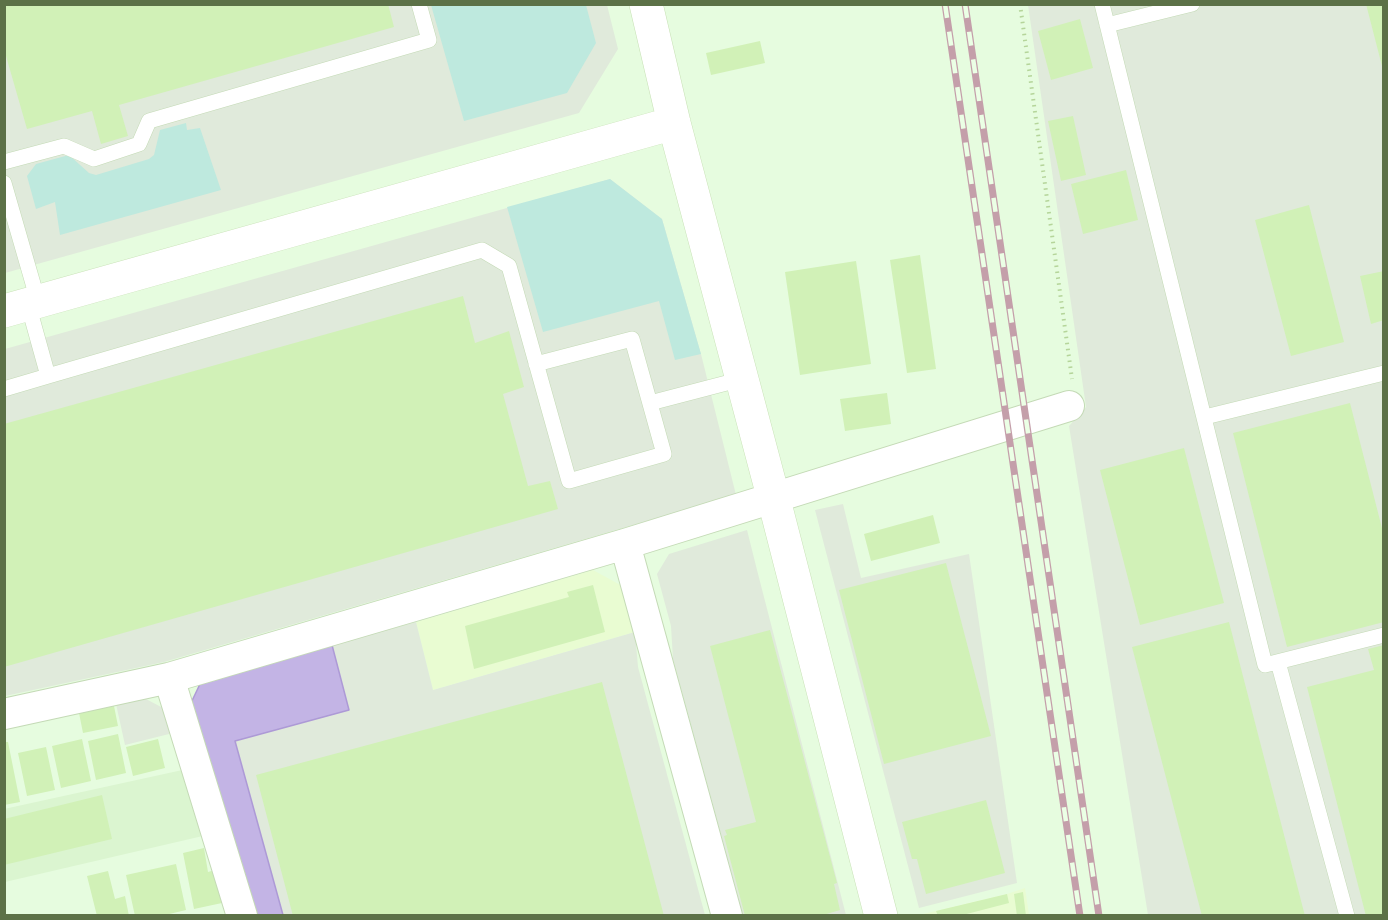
<!DOCTYPE html>
<style>
body{margin:0}
#map{position:relative;width:1388px;height:920px;overflow:hidden;background:#e6fcdf;font-family:Arial,sans-serif}
canvas{display:block}
.frame{position:absolute;inset:0;border:6px solid #5c7147;pointer-events:none}
</style>
<div id="map">
<canvas width="1388" height="920"></canvas>
<div class="frame"></div>
</div>
<script>
const context = document.querySelector('canvas').getContext('2d');
context.lineJoin = 'round';
function fillPath(path, color) {
  context.fillStyle = color;
  context.fill(path, 'evenodd');
}
function stroke(path, color, width, dash) {
  context.strokeStyle = color;
  context.lineWidth = width;
  context.lineCap = dash ? 'butt' : 'round';
  context.setLineDash(dash || []);
  context.stroke(path);
}
fillPath(new Path2D(`
 M 187,769 L 207,835 L 5,882 L 4,809 Z`), '#dbf5d0');
fillPath(new Path2D(`
 M 593,570 L 624,587 L 635,632 L 433,690 L 416,622 Z
 M 1025,888 L 1029,915 L 919,915 L 1007,894 Z`), '#e9fcd2');
fillPath(new Path2D(`
 M 5,5 L 607,5 L 618,49 L 579,113 L 5,273 Z
 M 1028,5 L 1383,5 L 1383,915 L 1148,915 L 1069,426 L 1086,407 Z
 M 610,179 L 662,219 L 701,354 L 736,495 L 164,662 L 5,696 L 5,349 Z
 M 843,504 L 861,578 L 969,554 L 1017,883 L 919,908 L 815,510 Z
 M 747,530 L 757,570 L 846,915 L 743,915 L 673,659 L 671,626 L 657,574 L 669,554 Z
 M 416,622 L 433,690 L 635,632 L 638,667 L 705,915 L 283,915 L 235,741 L 349,710 L 332,645 Z
 M 144,698 L 165,709 L 173,733 L 125,745 L 116,704 Z`), '#e0eadb');
fillPath(new Path2D(`
 M 431,5 L 586,5 L 596,43 L 567,93 L 464,121 Z
 M 186,123 L 187,130 L 200,128 L 221,190 L 60,235 L 55,202 L 36,209 L 27,176 L 36,164 L 69,155 L 89,173 L 96,175 L 149,159 L 154,155 L 160,130 Z
 M 610,179 L 662,219 L 701,354 L 675,360 L 659,301 L 543,332 L 507,207 Z`), '#bee9de');
const water = new Path2D(`
 M 332,645 L 349,710 L 235,741 L 283,915 L 253,915 L 190,705 L 200,684 Z`);
fillPath(water, '#c3b4e5');
stroke(water, '#ad9ad6', 1.5);
fillPath(new Path2D(`
 M 4,4 L 388,4 L 394,27 L 119,105 L 128,136 L 101,144 L 92,111 L 27,129 L 4,49 Z
 M 1366,4 L 1384,4 L 1384,70 L 1383,70 Z
 M 1080,19 L 1093,68 L 1051,80 L 1038,31 Z
 M 760,41 L 765,63 L 711,75 L 706,53 Z
 M 1073,116 L 1086,175 L 1061,181 L 1048,121 Z
 M 1126,170 L 1138,220 L 1083,234 L 1071,184 Z
 M 1309,205 L 1344,342 L 1291,356 L 1255,220 Z
 M 920,255 L 936,369 L 907,373 L 890,260 Z
 M 856,261 L 871,364 L 800,375 L 785,272 Z
 M 1384,271 L 1384,320 L 1371,324 L 1360,276 Z
 M 463,296 L 475,343 L 509,331 L 524,387 L 503,394 L 528,486 L 550,481 L 558,509 L 4,667 L 4,424 Z
 M 887,393 L 891,424 L 845,431 L 840,399 Z
 M 1350,403 L 1384,536 L 1384,622 L 1287,647 L 1233,433 Z
 M 1184,448 L 1224,603 L 1140,625 L 1100,470 Z
 M 933,515 L 940,543 L 871,561 L 864,534 Z
 M 946,563 L 991,736 L 884,764 L 839,590 Z
 M 593,585 L 605,632 L 474,669 L 465,626 L 569,597 L 567,592 Z
 M 1229,622 L 1305,916 L 1202,916 L 1132,647 Z
 M 770,630 L 837,883 L 834,884 L 840,910 L 820,916 L 745,916 L 724,836 L 727,835 L 725,830 L 756,822 L 710,646 Z
 M 1384,645 L 1384,916 L 1366,916 L 1307,687 L 1374,670 L 1368,649 Z
 M 602,682 L 664,916 L 293,916 L 256,775 Z
 M 114,706 L 118,726 L 83,733 L 79,713 Z
 M 118,734 L 126,773 L 96,780 L 88,741 Z
 M 82,739 L 91,781 L 61,788 L 52,746 Z
 M 158,739 L 165,768 L 133,776 L 126,747 Z
 M 4,742 L 8,742 L 20,802 L 4,805 Z
 M 46,747 L 55,790 L 27,796 L 18,753 Z
 M 102,795 L 112,839 L 4,865 L 4,819 Z
 M 986,800 L 1005,873 L 926,894 L 917,859 L 912,859 L 902,822 Z
 M 204,848 L 208,872 L 215,870 L 222,903 L 194,909 L 183,853 Z
 M 176,864 L 186,910 L 161,916 L 135,916 L 126,875 Z
 M 108,871 L 115,899 L 125,896 L 129,916 L 97,916 L 87,876 Z
 M 1023,892 L 1026,916 L 1017,916 L 1014,894 Z
 M 1007,894 L 1009,903 L 959,916 L 938,916 L 936,911 Z`), '#d1f1b7');
const lane = new Path2D(`
 M 1102,4 L 1265,665 L 1384,635
 M 1107,25 L 1192,4
 M 4,162 L 64,146 L 94,159 L 139,144 L 149,121 L 429,40 L 419,4
 M 4,183 L 38,301
 M 48,376 L 482,250 L 509,266 L 569,481 L 664,454 L 632,339 L 536,364
 M 4,389 L 48,376 L 28,304
 M 650,403 L 742,379
 M 1205,417 L 1384,373
 M 1278,662 L 1347,916`);
const street = new Path2D(`
 M 625,544 L 727,916
 M 169,678 L 242,916
 M 4,714 L 169,678 L 625,544 L 1069,406`);
const secondary = new Path2D(`
 M 646,4 L 674,123 L 773,496 L 881,916
 M 4,311 L 674,123`);
stroke(lane, '#c4dab6', 16);
stroke(street, '#c4dab6', 32);
stroke(secondary, '#c8e1b6', 34);
stroke(new Path2D(`
 M 1020,4 L 1072,379`), '#b5d59a', 4, [1.5, 4.5]);
stroke(lane, '#fff', 15);
stroke(street, '#fff', 30);
stroke(secondary, '#fff', 33);
const rail = new Path2D(`
 M 945,4 L 1080,916
 M 965,4 L 1099,916`);
stroke(rail, '#c49faa', 7);
stroke(rail, '#ebffe5', 4.5, [14]);
</script>
